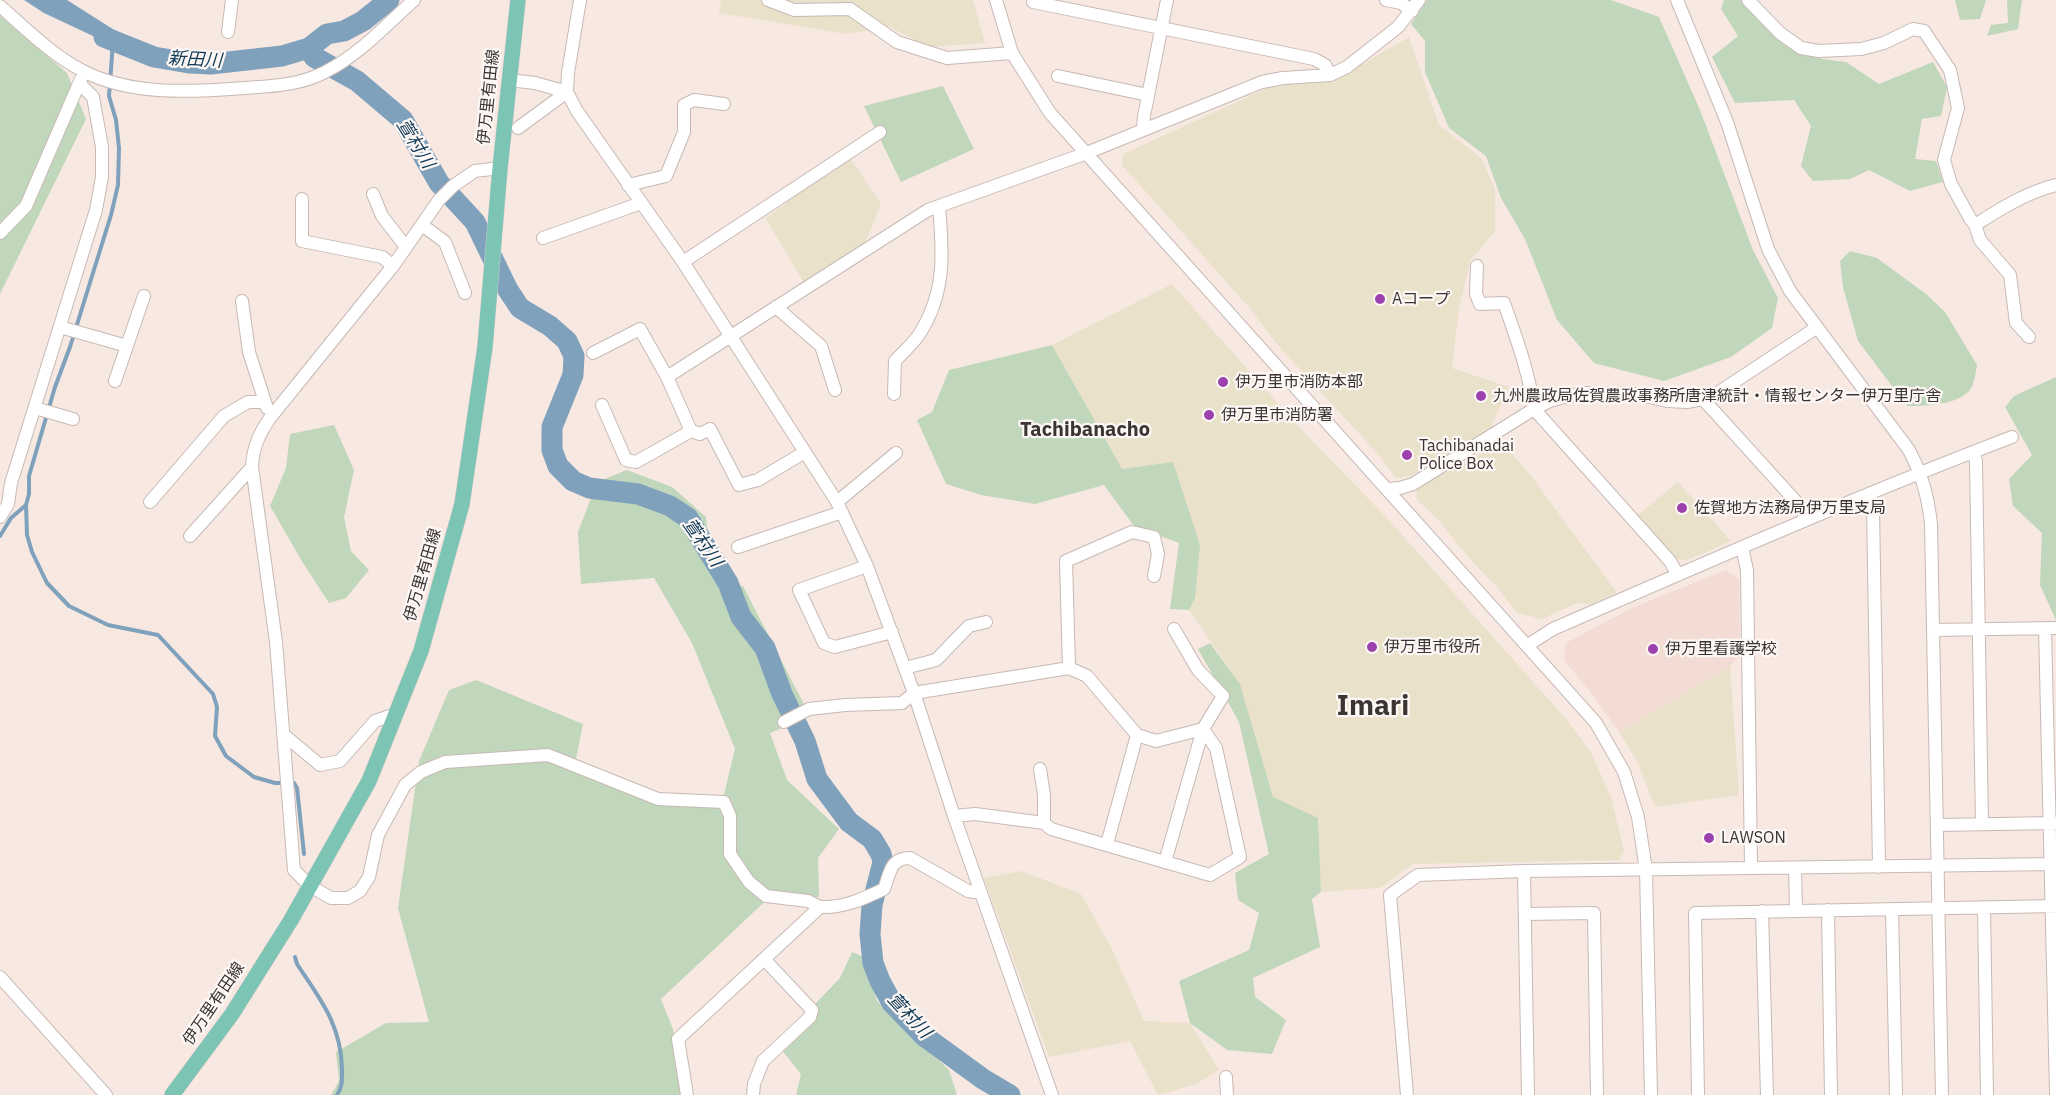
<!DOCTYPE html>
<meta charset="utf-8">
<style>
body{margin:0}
canvas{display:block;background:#f7e8e2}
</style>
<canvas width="2056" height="1095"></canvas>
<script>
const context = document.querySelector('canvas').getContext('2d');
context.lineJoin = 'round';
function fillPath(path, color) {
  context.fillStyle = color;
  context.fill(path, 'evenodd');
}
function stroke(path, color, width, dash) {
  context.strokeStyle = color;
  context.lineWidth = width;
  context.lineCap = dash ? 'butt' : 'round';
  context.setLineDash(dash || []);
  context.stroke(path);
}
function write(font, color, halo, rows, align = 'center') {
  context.font = font + ' "IBM Plex Sans","Noto Sans JP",sans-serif';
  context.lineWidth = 4.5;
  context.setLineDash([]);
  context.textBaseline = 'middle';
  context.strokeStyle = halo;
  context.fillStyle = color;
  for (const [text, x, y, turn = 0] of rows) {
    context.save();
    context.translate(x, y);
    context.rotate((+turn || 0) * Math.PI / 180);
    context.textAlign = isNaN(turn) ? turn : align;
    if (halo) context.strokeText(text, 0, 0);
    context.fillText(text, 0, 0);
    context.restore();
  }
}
fillPath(new Path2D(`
 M 721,0 L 973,0 L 985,43 L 928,47 L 890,27 L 846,34 L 719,13 Z
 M 1409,37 L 1439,125 L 1481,158 L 1495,189 L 1495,231 L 1470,261 L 1459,309 L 1452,368 L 1509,387 L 1491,428 L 1411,476 L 1396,478 L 1378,454 L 1280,348 L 1247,305 L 1122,165 L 1123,154 L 1272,86 L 1342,76 Z
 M 851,159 L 881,204 L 863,248 L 804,283 L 766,219 L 833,166 Z
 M 1172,284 L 1295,423 L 1388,519 L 1567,720 L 1592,754 L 1612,800 L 1624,851 L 1619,860 L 1413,864 L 1380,888 L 1321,892 L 1318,818 L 1273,797 L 1240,684 L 1189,610 L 1195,598 L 1173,462 L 1122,470 L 1052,345 Z
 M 1502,442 L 1532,477 L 1617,593 L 1590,605 L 1577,603 L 1542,619 L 1517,613 L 1495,585 L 1470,559 L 1438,520 L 1416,499 L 1417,488 Z
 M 1678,482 L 1731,541 L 1688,560 L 1676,559 L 1638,515 Z
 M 1730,666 L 1739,795 L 1655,807 L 1637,761 L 1619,732 Z
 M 1021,871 L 1081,894 L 1111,947 L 1144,1021 L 1190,1023 L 1219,1070 L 1196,1084 L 1158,1095 L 1130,1041 L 1049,1057 L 984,878 Z`), '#eae1cb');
fillPath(new Path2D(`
 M 1726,570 L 1739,579 L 1740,655 L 1730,666 L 1619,732 L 1594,697 L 1564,660 L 1566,643 L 1632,608 Z`), '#f3dcd3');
fillPath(new Path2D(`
 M 1427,0 L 1611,0 L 1659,17 L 1700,110 L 1753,250 L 1778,298 L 1772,328 L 1731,357 L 1664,381 L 1594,363 L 1557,320 L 1525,239 L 1501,198 L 1486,156 L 1449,128 L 1425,72 L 1425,41 L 1411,24 Z
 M 1724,0 L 1741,0 L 1784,45 L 1822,59 L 1846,62 L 1879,84 L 1933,62 L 1947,87 L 1941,116 L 1922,119 L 1915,159 L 1936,161 L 1943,182 L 1910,191 L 1869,170 L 1850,179 L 1813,181 L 1801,166 L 1811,126 L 1794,100 L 1735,103 L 1712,57 L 1738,36 L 1721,9 Z
 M 1955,0 L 1986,0 L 1980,19 L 1960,20 Z
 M 2007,0 L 2022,0 L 2018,29 L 1987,36 L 1991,25 L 2008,23 Z
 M 0,16 L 67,73 L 86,119 L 0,294 Z
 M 943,86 L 974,149 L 901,182 L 864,106 Z
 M 1850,251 L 1877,258 L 1926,294 L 1945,312 L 1977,365 C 1976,371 1975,378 1973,384 C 1966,405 1926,406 1907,406 L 1858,341 L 1843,287 L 1840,261 Z
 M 1052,345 L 1122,469 L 1173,462 L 1200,545 L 1195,598 L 1189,610 L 1170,609 L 1179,543 L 1134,526 L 1104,485 L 1035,504 L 981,495 L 946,484 L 917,420 L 932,412 L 949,370 Z
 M 2056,377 L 2056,620 L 2040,585 L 2042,533 L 2013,506 L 2009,479 L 2032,455 L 2005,407 L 2014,396 Z
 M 334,425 L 354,470 L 344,517 L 351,551 L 369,570 L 346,598 L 329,603 L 303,563 L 270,506 L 286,468 L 290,434 Z
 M 627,470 L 672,487 L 706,517 L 708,537 L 734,588 L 743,586 L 810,716 L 770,733 L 787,780 L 839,829 L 818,858 L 819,897 L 773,894 L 661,999 L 673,1029 L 682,1095 L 331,1095 L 339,1081 L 336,1052 L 386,1023 L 429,1022 L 398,908 L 419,761 L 449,690 L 476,680 L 583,724 L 574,769 L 657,805 L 721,807 L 735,749 L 692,643 L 654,578 L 581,584 L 578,532 L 597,482 Z
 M 1210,643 L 1240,684 L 1273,797 L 1318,818 L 1321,892 L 1312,899 L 1320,947 L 1253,978 L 1255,997 L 1286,1020 L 1272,1054 L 1227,1050 L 1190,1023 L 1179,981 L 1249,950 L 1259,913 L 1238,900 L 1235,873 L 1269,854 L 1239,722 L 1198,649 Z
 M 852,952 L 866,958 L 877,1001 L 949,1070 L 957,1095 L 796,1095 L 801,1074 L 781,1049 L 815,1016 L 815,1004 L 840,978 Z`), '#c1d7bc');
fillPath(new Path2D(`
 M 24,0 L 67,0 L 127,38 L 129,47 L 122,49 L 110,44 L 44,13 Z`), '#80a1bc');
stroke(new Path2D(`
 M 113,42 L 109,96 L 116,120 L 119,148 L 118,185 L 111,215 L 70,347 L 55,387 L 29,476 L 29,494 L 26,505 L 27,535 L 32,552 L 47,583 L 69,606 L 108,625 L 158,635 L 213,694 L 217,707 L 215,736 L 226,756 L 254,777 L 275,783 L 294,783 L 297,788 L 304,854
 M 0,536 L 11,518 L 26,505
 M 295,957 L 297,964 C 320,999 341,1024 342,1069 C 342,1079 343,1086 337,1095`), '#80a1bc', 4);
stroke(new Path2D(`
 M 104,37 L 154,57 L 189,63 L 211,64 L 282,56 L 309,48 L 327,34 L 344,31 L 363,21 L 389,0
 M 309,48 L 314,57 L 357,81 L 403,120 L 439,183 L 475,222 L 508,290 L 520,308 L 550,326 L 567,341 L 574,356 L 573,375 L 552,427 L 552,450 L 558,466 L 573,481 L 589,488 L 638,494 L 670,506 L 688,518 L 728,583 L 741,617 L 765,648 L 782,694 L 805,741 L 817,779 L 849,822 L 872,839 L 881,854 L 883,862 L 872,905 L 870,934 L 873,963 L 880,981 L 892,1003 L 924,1036 L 983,1079 L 1010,1095`), '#80a1bc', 21);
const minor = new Path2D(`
 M 580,0 L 568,73 L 567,92 L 577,111 L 683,262 L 837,502 L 867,566 L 914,693 L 954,816 L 1052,1095
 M 768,0 L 794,10 L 850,9 L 897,42 L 947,58 L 1012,53
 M 996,0 L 1012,53 L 1050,113 L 1596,723 L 1624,772 L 1638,817 L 1646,870 L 1651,1095
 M 1386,0 L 1401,3 L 1412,11
 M 1677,0 L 1727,122 L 1768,249 L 1790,291 L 1909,450 C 1922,475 1928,496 1931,524 L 1942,1095
 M 1748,0 L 1780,33 L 1801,48 L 1819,51 L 1861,49 L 1884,43 L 1913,29 L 1924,31 L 1950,70 L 1958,108 L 1944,160 L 1951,184 L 1971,220 L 1975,225 C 2000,209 2027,192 2056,185
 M 1033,2 L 1314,59 L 1325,65 L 1330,75
 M 0,6 C 26,29 52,55 83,71 C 132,96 191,92 245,88 C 272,86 301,85 325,72 C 359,55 386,25 414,0
 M 228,32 L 232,0
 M 1058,76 L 1148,95
 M 509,80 L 535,83 L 567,92
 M 518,128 L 567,92
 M 1143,129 L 1144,116 L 1167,0
 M 500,168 L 475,171 L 453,186 L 439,200 L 393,266 L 270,418 C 259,434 253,447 252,467 L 276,642 L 294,870 L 310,886 L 331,898 L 348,898 L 360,891 L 369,877 L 378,835 L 405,785 L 421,772 L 445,762 L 548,755 L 658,799 L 724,802 L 730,816 L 730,854 L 749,882 L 766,896 L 808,901 L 820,907
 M 628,185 L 666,176 L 684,132 L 684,105 L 694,100 L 724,104
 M 373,194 L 382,216 L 406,247
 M 302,199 L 302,241 L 382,257 L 393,266
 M 422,225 L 445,242 L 465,293
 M 1975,225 L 1980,240 L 2010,275 L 2016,323 L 2029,337
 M 0,233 L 26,206 L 81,79
 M 543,238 L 641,203
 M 683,262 L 880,132
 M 1477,266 L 1476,294 L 1480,304 L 1504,303 C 1516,337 1529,372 1534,409 L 1670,561 L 1678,575
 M 242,301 L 249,352 L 267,408
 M 776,307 L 821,346 L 835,390
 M 60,327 L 127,346
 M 593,353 L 640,329 L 667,377 L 691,431 L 636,462 L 626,460 L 602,405
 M 667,377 L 928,210 L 1084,154 L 1262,82 L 1283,78 L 1330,75 L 1347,67 L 1398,27 L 1419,0
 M 115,381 L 144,296
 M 894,394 L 895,361 C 903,352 914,343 920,333 C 946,292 943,252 939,206
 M 1703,399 L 1800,506 L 1806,519
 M 35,408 L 73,419
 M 691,431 L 700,434 L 710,429 L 739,485 L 758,480 L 805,452
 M 1973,452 L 1976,461 L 1982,824
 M 1388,489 L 1400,488 L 1413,484 L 1534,409 L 1550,401 L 1567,396 L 1586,393 L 1636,394 L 1667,401 L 1687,402 L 1703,399 L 1716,394 L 1816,328
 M 1870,493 L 1873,507 L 1879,867
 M 150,502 L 224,416 L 248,402 L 265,402
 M 837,502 L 896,453
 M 0,517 L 8,504 L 11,483 L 96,210 L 102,177 L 102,147 L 93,97 L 80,84
 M 190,536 L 252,467
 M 738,547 L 842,512
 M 1742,547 L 1747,570 L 1751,868
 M 867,566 L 799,590 L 824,643 L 835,647 L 892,632
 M 2045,628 L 2056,1093
 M 1933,630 L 2056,628
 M 1528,645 L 1553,629 C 1705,563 1857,496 2012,437
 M 905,668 L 936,660 L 969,626 L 986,622
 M 1069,668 L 1066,561 L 1132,532 L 1154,537 L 1158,554 L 1154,576
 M 784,722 L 809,709 L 845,705 L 902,703 L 914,693 L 1069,668 L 1087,676 L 1137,735 L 1107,844
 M 283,734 L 320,765 L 340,761 L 375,721 L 396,714
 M 1137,735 L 1156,741 L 1203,729 L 1223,696 L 1198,670 L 1174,629
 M 1040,769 L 1044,795 L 1044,823
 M 954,816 L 975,814 L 1044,823 L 1051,829 L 1210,875 L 1240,857 L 1216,748 L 1203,729 L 1165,862
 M 1937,825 L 2056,823
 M 1795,868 L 1796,911
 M 1524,871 L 1528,1095
 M 1984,907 L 1987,1095
 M 1892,909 L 1896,1095
 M 1828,910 L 1831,1095
 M 1762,911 L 1767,1095
 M 1525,914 L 1594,913 L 1597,1095
 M 0,977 L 106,1095
 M 1226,1077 L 1227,1095
 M 687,1095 L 678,1039 L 820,907 C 844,908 863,899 884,889 C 890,873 890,858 910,858 L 968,891 L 981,893
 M 753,1095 L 754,1084 L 763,1061 L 810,1017 L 812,1010 L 764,959
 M 1407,1095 L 1390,895 L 1418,875 L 1524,871 L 2056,864
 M 1698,1095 L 1695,913 L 2056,906`);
const major = new Path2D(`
 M 172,1095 L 232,1014 L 291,920 L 369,781 L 421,651 L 462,504 L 485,347 L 500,168 L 518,0`);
stroke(minor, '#c7b9b4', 14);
stroke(major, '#cccaca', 16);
stroke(minor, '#fff', 12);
stroke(major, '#7cc4b3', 15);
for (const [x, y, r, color] of [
 [1380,299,6,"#9b42ae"],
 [1223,382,6,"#9b42ae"],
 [1481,396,6,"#9b42ae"],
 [1209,415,6,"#9b42ae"],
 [1407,455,6,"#9b42ae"],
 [1682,508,6,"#9b42ae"],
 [1372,647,6,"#9b42ae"],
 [1653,649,6,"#9b42ae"],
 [1709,838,6,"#9b42ae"]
]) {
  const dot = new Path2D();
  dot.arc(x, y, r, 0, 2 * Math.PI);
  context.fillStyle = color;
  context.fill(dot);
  stroke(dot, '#fdf7f5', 2);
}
write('16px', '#3a3432', '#fdf7f5', [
 ["伊万里有田線",489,97,-84],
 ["伊万里有田線",423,575,-74],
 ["伊万里有田線",214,1004,-56]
]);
write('16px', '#3a3432', '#fdf7f5', [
 ["Aコープ",1392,299],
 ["伊万里市消防本部",1235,382],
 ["九州農政局佐賀農政事務所唐津統計・情報センター伊万里庁舎",1493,396],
 ["伊万里市消防署",1221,415],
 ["Tachibanadai",1419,446],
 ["Police Box",1419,464],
 ["佐賀地方法務局伊万里支局",1694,508],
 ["伊万里市役所",1384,647],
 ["伊万里看護学校",1665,649],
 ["LAWSON",1721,838]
], 'left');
write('italic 18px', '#103a55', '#fdf7f5', [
 ["新田川",195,60,3],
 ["萱村川",415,144,58],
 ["萱村川",702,543,55],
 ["萱村川",909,1016,47]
]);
write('bold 20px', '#3a3432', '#fdf7f5', [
 ["Tachibanacho",1085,430]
]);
write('bold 28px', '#3a3432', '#fdf7f5', [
 ["Imari",1373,707]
]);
</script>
